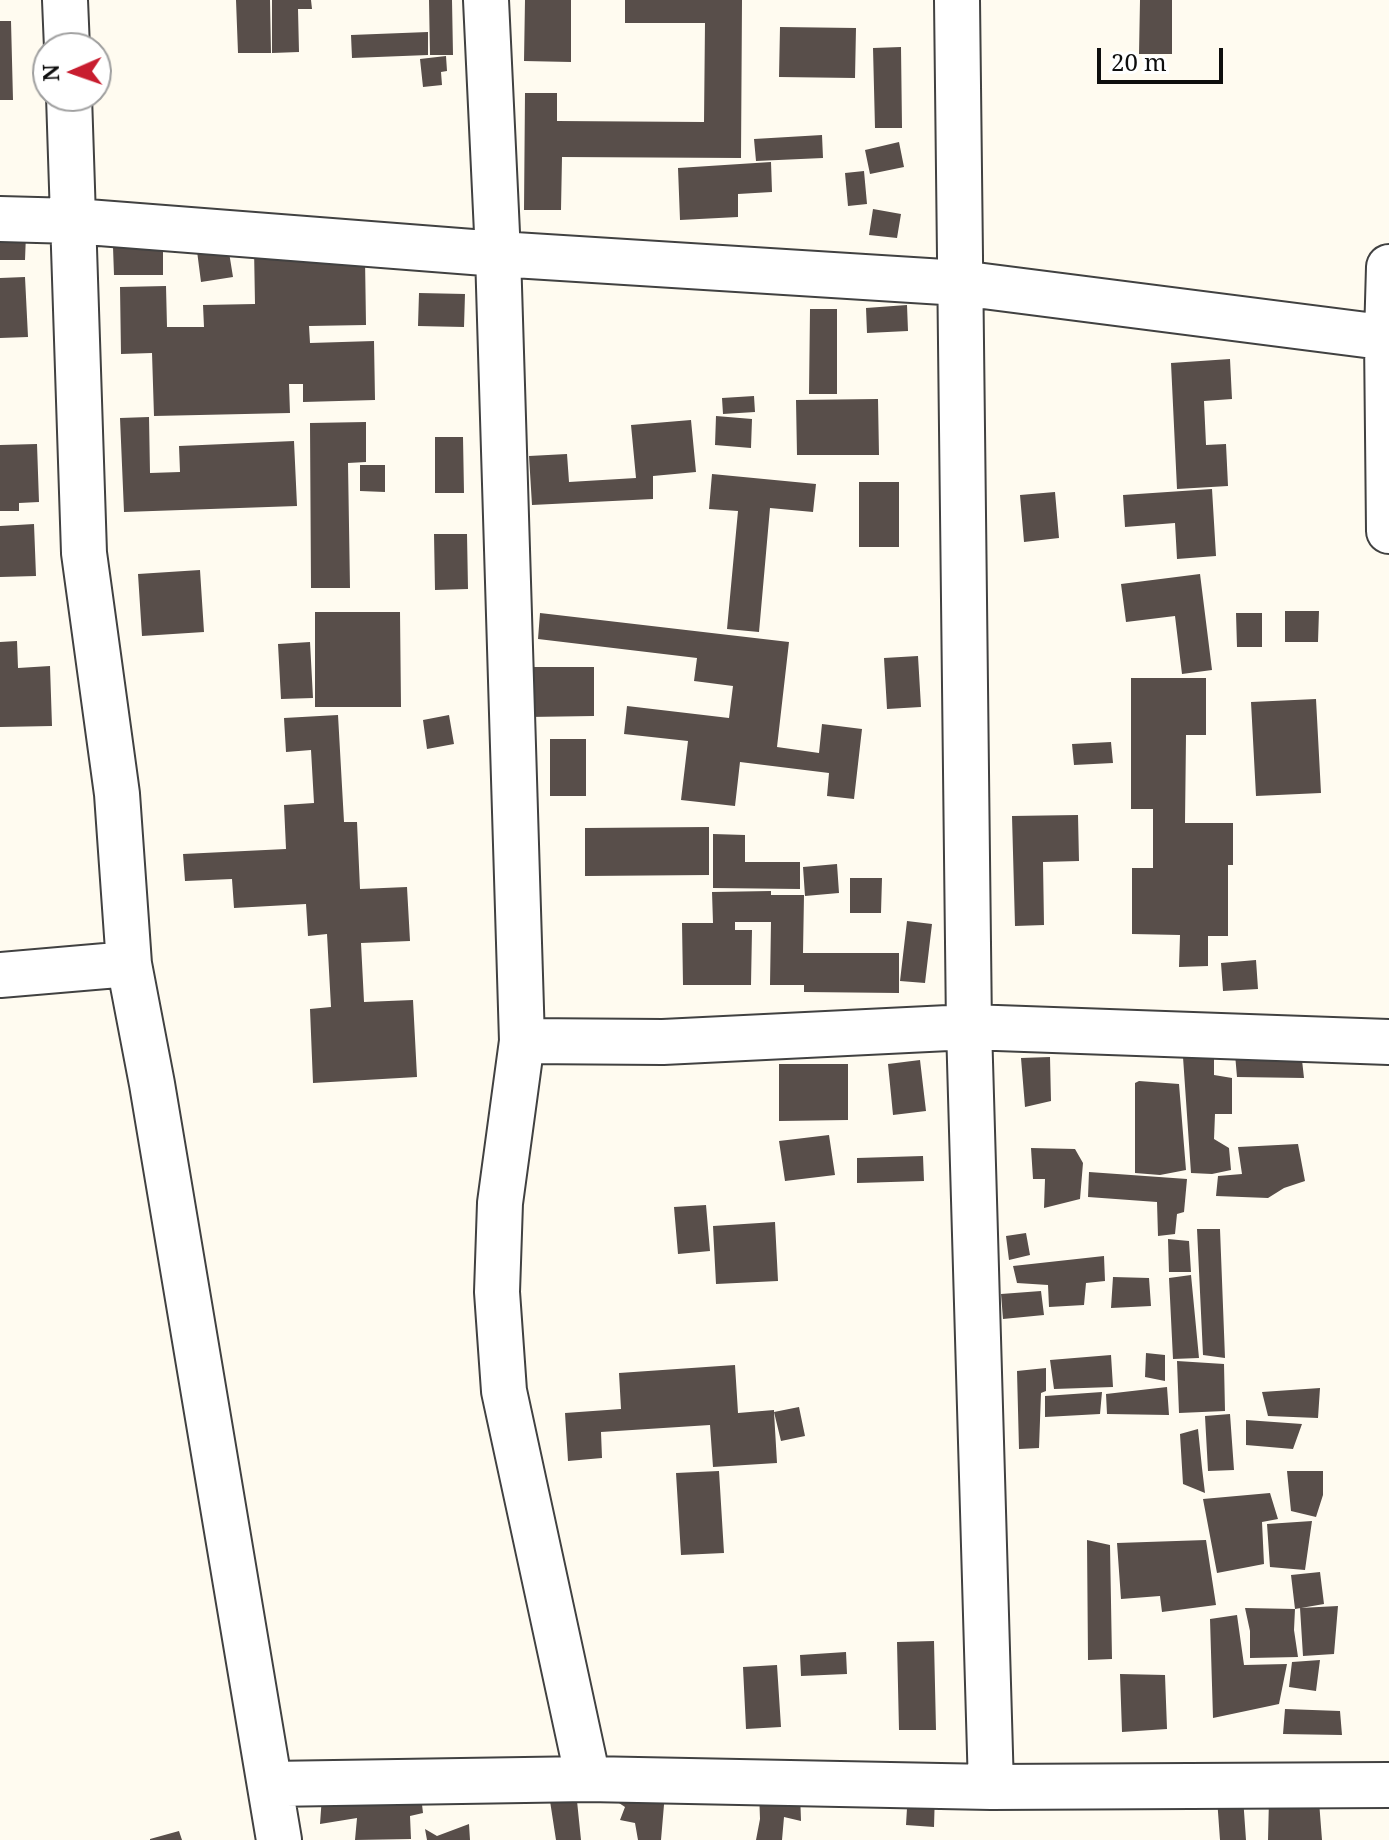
<!DOCTYPE html>
<style>
body{margin:0}
#map{position:relative;width:1389px;height:1840px;overflow:hidden;background:#fffbf0;font-family:"Noto Serif",serif}
canvas{display:block}
.north{position:absolute;left:32px;top:32px;width:80px;height:80px;box-sizing:border-box;background:#fff;border:2px solid #9f9f9f;border-radius:50%;rotate:268deg;font-size:22px;font-weight:700;line-height:32px;text-align:center;color:#0e0e0e}
.north::after{content:'';display:block;margin:auto;width:28px;height:36px;background:#c81d2f;clip-path:polygon(50% 0,100% 100%,50% 72%,0 100%)}
.scale{position:absolute;left:1097px;top:48px;width:126px;height:36px;box-sizing:border-box;border:4px solid #0e0e0e;border-top:0;padding-left:10px;font-size:24px;line-height:28px;white-space:nowrap;color:#0e0e0e;-webkit-text-stroke:6px #fff;paint-order:stroke}
</style>
<div id="map">
<canvas width="1389" height="1840"></canvas>
<div class="north">N</div>
<div class="scale">20 m</div>
</div>
<script>
const context = document.querySelector('canvas').getContext('2d');
context.lineJoin = 'round';
function fillPath(path, color) {
  context.fillStyle = color;
  context.fill(path, 'evenodd');
}
function stroke(path, color, width, dash) {
  context.strokeStyle = color;
  context.lineWidth = width;
  context.lineCap = dash ? 'butt' : 'round';
  context.setLineDash(dash || []);
  context.stroke(path);
}
fillPath(new Path2D(`
 M 236,0 L 270,0 L 271,53 L 238,53 Z
 M 272,0 L 311,0 L 312,9 L 298,9 L 299,52 L 272,53 Z
 M 429,0 L 452,0 L 453,55 L 430,55 Z
 M 525,0 L 571,0 L 571,62 L 524,61 Z
 M 625,0 L 742,0 L 741,158 L 562,157 L 561,210 L 524,210 L 525,93 L 557,93 L 557,121 L 704,122 L 705,23 L 625,23 Z
 M 1140,0 L 1172,0 L 1172,54 L 1139,54 Z
 M 0,21 L 11,21 L 13,100 L 0,100 Z
 M 780,27 L 856,28 L 855,78 L 779,77 Z
 M 428,32 L 428,55 L 352,58 L 351,35 Z
 M 901,47 L 902,128 L 875,128 L 873,48 Z
 M 446,56 L 447,71 L 441,72 L 442,85 L 423,87 L 420,59 Z
 M 822,135 L 823,158 L 756,161 L 754,139 Z
 M 899,142 L 904,167 L 870,174 L 865,150 Z
 M 771,162 L 772,192 L 738,194 L 738,217 L 680,220 L 678,168 Z
 M 864,171 L 867,204 L 848,206 L 845,173 Z
 M 873,209 L 901,214 L 897,238 L 869,235 Z
 M 0,234 L 26,234 L 25,260 L 0,260 Z
 M 163,246 L 163,275 L 114,275 L 113,247 Z
 M 228,246 L 233,277 L 201,282 L 197,251 Z
 M 254,248 L 365,258 L 366,325 L 309,326 L 310,343 L 374,341 L 375,400 L 303,402 L 303,384 L 289,384 L 290,413 L 154,416 L 152,353 L 121,354 L 120,287 L 166,286 L 167,327 L 204,327 L 203,305 L 255,304 Z
 M 25,277 L 28,337 L 0,338 L 0,278 Z
 M 419,293 L 465,294 L 464,327 L 418,326 Z
 M 907,305 L 908,331 L 867,333 L 866,308 Z
 M 810,309 L 837,309 L 837,394 L 809,394 Z
 M 1230,359 L 1232,399 L 1204,401 L 1206,445 L 1226,444 L 1228,486 L 1177,489 L 1171,363 Z
 M 754,396 L 755,412 L 723,414 L 722,398 Z
 M 878,399 L 879,455 L 797,455 L 796,400 Z
 M 716,416 L 752,419 L 751,448 L 715,445 Z
 M 149,417 L 150,473 L 180,472 L 179,446 L 294,441 L 297,506 L 124,512 L 120,418 Z
 M 691,420 L 696,472 L 653,476 L 653,499 L 532,505 L 529,456 L 567,454 L 569,482 L 636,478 L 631,425 Z
 M 366,422 L 366,462 L 348,463 L 350,588 L 311,588 L 310,423 Z
 M 435,437 L 463,437 L 464,493 L 435,493 Z
 M 37,444 L 39,502 L 19,503 L 19,511 L 0,511 L 0,445 Z
 M 360,465 L 385,465 L 385,492 L 360,491 Z
 M 712,474 L 816,484 L 813,512 L 770,508 L 759,632 L 727,629 L 738,511 L 709,509 Z
 M 859,482 L 899,482 L 899,547 L 859,547 Z
 M 1212,489 L 1216,556 L 1177,559 L 1175,523 L 1125,527 L 1123,495 Z
 M 1055,492 L 1059,538 L 1024,542 L 1020,495 Z
 M 34,524 L 36,576 L 0,577 L 0,526 Z
 M 434,534 L 467,534 L 468,589 L 435,590 Z
 M 200,570 L 204,632 L 142,636 L 138,574 Z
 M 1200,574 L 1212,670 L 1182,674 L 1175,616 L 1126,622 L 1121,584 Z
 M 1285,611 L 1319,611 L 1318,642 L 1285,642 Z
 M 315,612 L 400,612 L 401,707 L 315,707 Z
 M 540,613 L 789,642 L 777,747 L 819,753 L 822,724 L 862,729 L 854,799 L 827,796 L 829,773 L 740,762 L 735,806 L 681,800 L 688,741 L 624,734 L 627,706 L 729,718 L 733,686 L 694,681 L 697,658 L 538,639 Z
 M 1236,613 L 1262,613 L 1262,647 L 1237,647 Z
 M 17,641 L 18,668 L 50,666 L 52,726 L 0,727 L 0,642 Z
 M 310,642 L 313,698 L 281,699 L 278,644 Z
 M 918,656 L 921,707 L 887,709 L 884,658 Z
 M 527,667 L 594,667 L 594,716 L 528,717 Z
 M 1131,678 L 1206,678 L 1206,735 L 1186,735 L 1185,823 L 1233,823 L 1233,865 L 1228,865 L 1228,936 L 1208,936 L 1208,966 L 1179,967 L 1180,935 L 1132,934 L 1132,868 L 1153,868 L 1153,809 L 1131,809 Z
 M 1316,699 L 1321,793 L 1256,796 L 1251,702 Z
 M 338,715 L 344,822 L 357,822 L 360,889 L 407,887 L 410,941 L 361,943 L 364,1002 L 413,1000 L 417,1077 L 313,1083 L 310,1009 L 331,1007 L 327,934 L 308,936 L 306,904 L 234,908 L 232,879 L 185,881 L 183,854 L 286,849 L 284,805 L 314,803 L 311,750 L 286,752 L 284,718 Z
 M 449,715 L 454,744 L 427,749 L 423,720 Z
 M 550,739 L 586,739 L 586,796 L 550,796 Z
 M 1111,742 L 1113,763 L 1074,765 L 1072,744 Z
 M 1078,815 L 1079,861 L 1043,862 L 1044,925 L 1015,926 L 1012,816 Z
 M 709,827 L 709,875 L 585,876 L 585,828 Z
 M 713,834 L 745,835 L 745,862 L 800,862 L 800,889 L 713,888 Z
 M 837,864 L 839,893 L 805,896 L 803,867 Z
 M 850,878 L 882,878 L 881,913 L 850,913 Z
 M 771,891 L 771,895 L 804,895 L 803,953 L 899,953 L 899,993 L 804,992 L 804,985 L 770,985 L 771,922 L 735,922 L 735,930 L 752,930 L 751,985 L 683,985 L 682,923 L 713,923 L 712,892 Z
 M 907,921 L 932,924 L 925,983 L 900,981 Z
 M 1256,960 L 1258,989 L 1223,991 L 1221,963 Z
 M 1301,1051 L 1304,1078 L 1237,1077 L 1235,1054 Z
 M 1050,1057 L 1051,1101 L 1025,1107 L 1021,1058 Z
 M 1183,1057 L 1214,1059 L 1214,1075 L 1232,1078 L 1232,1114 L 1215,1114 L 1214,1139 L 1229,1148 L 1231,1170 L 1212,1174 L 1191,1173 Z
 M 920,1060 L 926,1111 L 893,1115 L 888,1064 Z
 M 779,1064 L 848,1064 L 848,1120 L 779,1121 Z
 M 1139,1081 L 1179,1084 L 1186,1170 L 1160,1175 L 1135,1173 L 1135,1083 Z
 M 829,1135 L 835,1175 L 785,1181 L 779,1141 Z
 M 1298,1144 L 1305,1181 L 1284,1188 L 1268,1198 L 1216,1196 L 1218,1176 L 1242,1174 L 1238,1147 Z
 M 1031,1148 L 1075,1149 L 1083,1163 L 1080,1199 L 1044,1208 L 1045,1179 L 1033,1179 Z
 M 923,1156 L 924,1181 L 857,1183 L 857,1158 Z
 M 1089,1172 L 1187,1179 L 1184,1212 L 1177,1214 L 1175,1234 L 1158,1236 L 1157,1202 L 1088,1197 Z
 M 706,1205 L 710,1251 L 678,1254 L 674,1207 Z
 M 775,1222 L 778,1281 L 716,1284 L 713,1226 Z
 M 1197,1229 L 1220,1229 L 1225,1358 L 1203,1355 Z
 M 1026,1233 L 1030,1255 L 1009,1260 L 1006,1236 Z
 M 1168,1239 L 1189,1241 L 1191,1272 L 1169,1272 Z
 M 1104,1256 L 1105,1281 L 1086,1283 L 1084,1305 L 1049,1307 L 1048,1285 L 1017,1283 L 1013,1266 Z
 M 1191,1275 L 1199,1358 L 1173,1359 L 1169,1278 Z
 M 1113,1277 L 1149,1278 L 1151,1306 L 1111,1308 Z
 M 1041,1291 L 1044,1315 L 1003,1319 L 1001,1294 Z
 M 1146,1353 L 1165,1355 L 1165,1381 L 1145,1377 Z
 M 1111,1355 L 1113,1387 L 1054,1389 L 1050,1360 Z
 M 1177,1361 L 1224,1364 L 1225,1411 L 1179,1413 Z
 M 735,1365 L 738,1413 L 774,1410 L 774,1412 L 799,1407 L 805,1436 L 781,1441 L 774,1412 L 777,1463 L 713,1467 L 710,1425 L 601,1432 L 602,1458 L 568,1461 L 565,1413 L 621,1409 L 619,1373 Z
 M 1046,1368 L 1046,1391 L 1041,1393 L 1039,1448 L 1019,1449 L 1017,1371 Z
 M 1167,1387 L 1169,1415 L 1107,1414 L 1106,1394 Z
 M 1320,1388 L 1318,1418 L 1268,1416 L 1262,1392 Z
 M 1102,1392 L 1100,1414 L 1045,1417 L 1045,1396 Z
 M 1230,1414 L 1234,1470 L 1208,1471 L 1205,1416 Z
 M 1246,1420 L 1302,1424 L 1293,1449 L 1246,1445 Z
 M 1198,1429 L 1202,1468 L 1205,1493 L 1183,1484 L 1180,1434 Z
 M 719,1471 L 724,1553 L 681,1555 L 676,1473 Z
 M 1287,1471 L 1323,1471 L 1323,1495 L 1316,1517 L 1291,1511 Z
 M 1270,1493 L 1278,1519 L 1262,1522 L 1264,1564 L 1217,1573 L 1203,1499 Z
 M 1312,1521 L 1305,1570 L 1270,1567 L 1267,1524 Z
 M 1087,1540 L 1110,1545 L 1112,1659 L 1088,1660 Z
 M 1206,1540 L 1216,1605 L 1162,1612 L 1160,1596 L 1121,1599 L 1117,1543 Z
 M 1320,1572 L 1324,1604 L 1295,1609 L 1294,1630 L 1298,1657 L 1250,1658 L 1250,1631 L 1245,1608 L 1295,1609 L 1291,1575 Z
 M 1338,1606 L 1334,1654 L 1303,1656 L 1300,1608 Z
 M 1237,1615 L 1244,1665 L 1287,1664 L 1279,1704 L 1213,1718 L 1210,1619 Z
 M 934,1641 L 936,1730 L 899,1730 L 897,1642 Z
 M 846,1652 L 847,1674 L 801,1676 L 800,1655 Z
 M 1320,1660 L 1316,1691 L 1289,1687 L 1292,1662 Z
 M 777,1665 L 781,1727 L 746,1729 L 743,1667 Z
 M 1120,1674 L 1165,1675 L 1167,1729 L 1122,1732 Z
 M 1285,1709 L 1340,1711 L 1342,1735 L 1283,1734 Z
 M 420,1787 L 423,1813 L 410,1816 L 411,1839 L 355,1840 L 357,1818 L 320,1824 L 322,1796 Z
 M 548,1788 L 576,1791 L 581,1840 L 556,1840 Z
 M 759,1791 L 800,1792 L 801,1821 L 784,1817 L 782,1840 L 756,1840 L 760,1819 Z
 M 908,1791 L 935,1792 L 934,1827 L 906,1825 Z
 M 665,1793 L 661,1840 L 638,1840 L 635,1823 L 620,1820 L 625,1807 L 607,1795 Z
 M 1243,1797 L 1246,1840 L 1220,1840 L 1217,1798 Z
 M 1269,1799 L 1319,1801 L 1322,1840 L 1268,1840 Z
 M 469,1824 L 470,1840 L 427,1840 L 425,1829 L 437,1836 Z
 M 179,1831 L 182,1840 L 150,1840 L 150,1839 Z`), '#584e4a');
const minor = new Path2D(`
 M 65,0 L 67,48
 M 486,0 L 498,254 L 522,1041 L 500,1203 L 497,1292 L 504,1391 L 588,1779
 M 957,0 L 969,1027 L 991,1787
 M 69,96 L 84,553 L 117,794 L 129,964 L 152,1084 L 279,1840
 M 0,219 L 74,221 L 498,254 L 960,283 L 1389,338
 M 1389,267 L 1387,337 L 1389,531
 M 0,975 L 129,964
 M 522,1041 L 663,1042 L 969,1027 L 1389,1042
 M 271,1784 L 588,1779 L 991,1787 L 1389,1785`);
stroke(minor, '#414141', 48);
stroke(minor, '#fff', 44);
</script>
